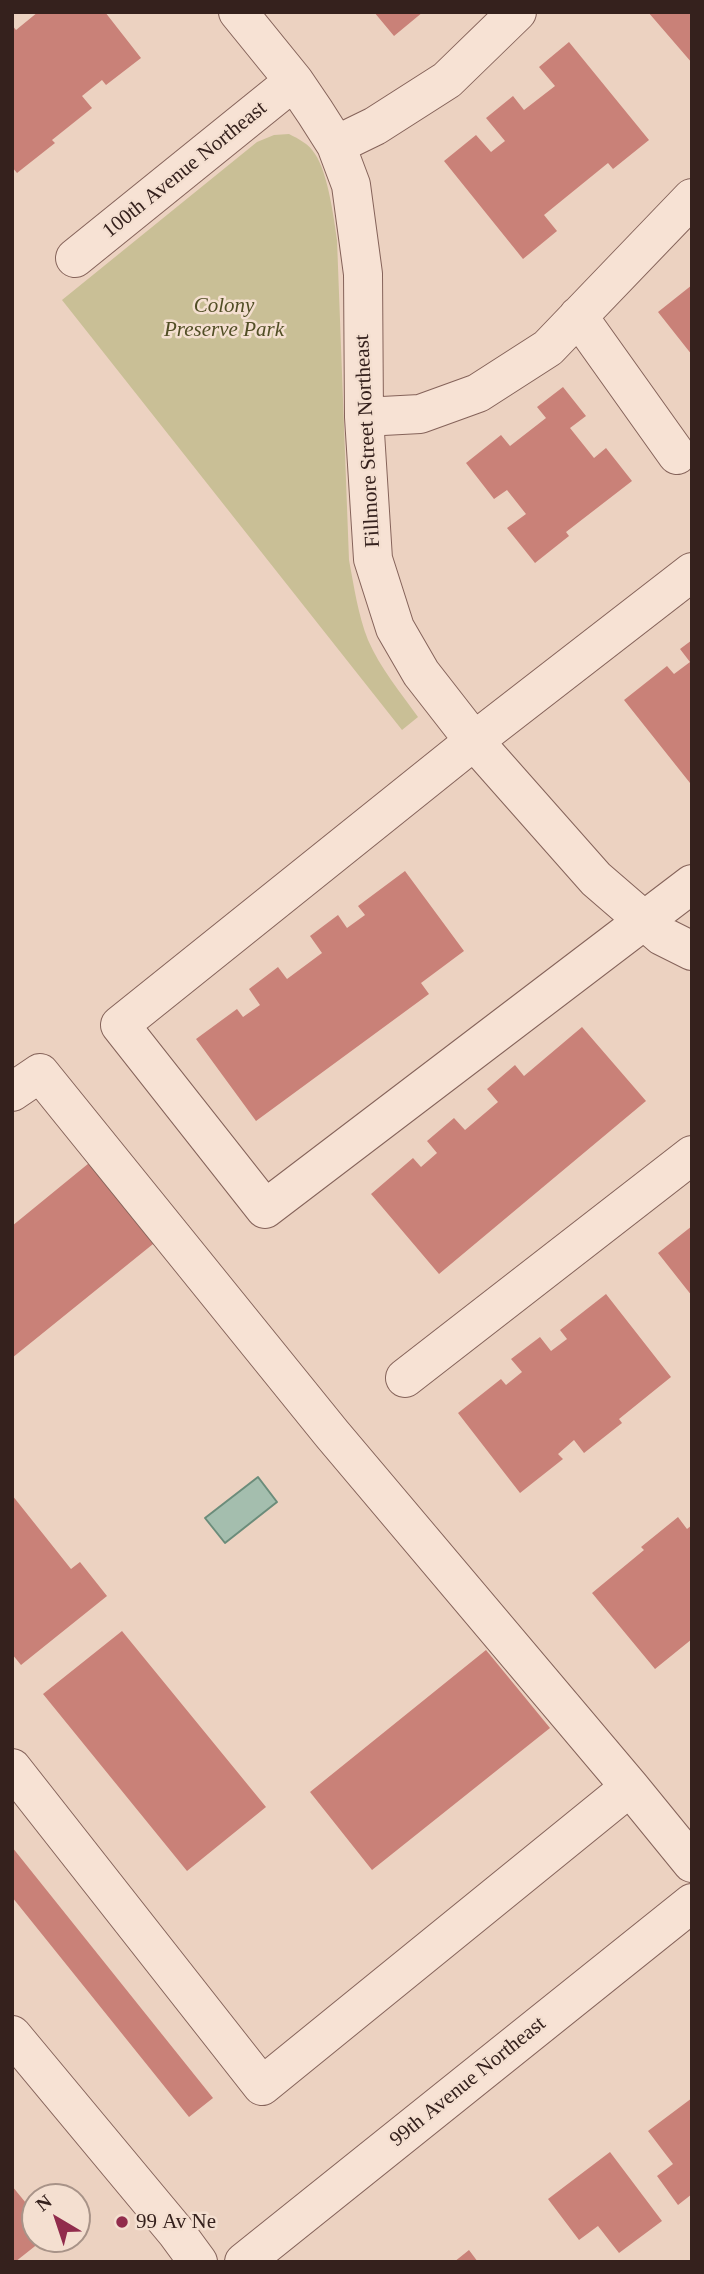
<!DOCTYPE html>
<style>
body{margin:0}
#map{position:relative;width:704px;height:2274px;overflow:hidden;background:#ecd2c1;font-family:Georgia,serif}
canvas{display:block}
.frame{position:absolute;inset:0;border:14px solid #35211d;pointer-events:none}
.north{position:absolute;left:21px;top:2183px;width:70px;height:70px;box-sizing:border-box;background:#f4dfd0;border:2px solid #a89388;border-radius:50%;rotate:321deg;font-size:19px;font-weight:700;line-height:28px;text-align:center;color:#35211d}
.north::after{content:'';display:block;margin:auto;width:24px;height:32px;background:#912c4c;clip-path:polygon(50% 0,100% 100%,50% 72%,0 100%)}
</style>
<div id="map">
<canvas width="704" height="2274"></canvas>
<div class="frame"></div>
<div class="north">N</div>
</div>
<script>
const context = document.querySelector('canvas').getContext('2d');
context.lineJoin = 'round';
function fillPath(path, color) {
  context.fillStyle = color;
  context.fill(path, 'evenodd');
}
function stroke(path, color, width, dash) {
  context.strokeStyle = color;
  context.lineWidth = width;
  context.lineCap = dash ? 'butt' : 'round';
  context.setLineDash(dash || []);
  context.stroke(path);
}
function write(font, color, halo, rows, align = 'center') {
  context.font = font + ' Georgia,serif';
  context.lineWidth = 5;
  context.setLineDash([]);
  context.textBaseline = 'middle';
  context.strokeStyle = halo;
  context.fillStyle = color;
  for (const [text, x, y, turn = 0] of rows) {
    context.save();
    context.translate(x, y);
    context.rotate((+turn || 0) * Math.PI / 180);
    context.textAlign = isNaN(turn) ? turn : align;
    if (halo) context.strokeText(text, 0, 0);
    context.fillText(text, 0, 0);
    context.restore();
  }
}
fillPath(new Path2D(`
 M 289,134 C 299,139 309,144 315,154 C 328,173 334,218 337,240 L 349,560 C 354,586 358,615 368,640 C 380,668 401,693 418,717 L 402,730 L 62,300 L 257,142 L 274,135 Z`), '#c9bf96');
const water = new Path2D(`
 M 258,1477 L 277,1502 L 225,1543 L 205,1518 Z`);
fillPath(water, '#a4beae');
stroke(water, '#6b8c7a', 2);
fillPath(new Path2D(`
 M 38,12 L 105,12 L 141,58 L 106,85 L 102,80 L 82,96 L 92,108 L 52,140 L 55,143 L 17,173 L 12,167 L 12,25 L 16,30 Z
 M 374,12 L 423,12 L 394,36 Z
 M 648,12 L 692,12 L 692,63 Z
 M 569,42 L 649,140 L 613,169 L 608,163 L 544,215 L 557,231 L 523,259 L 444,161 L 476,135 L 491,152 L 505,141 L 486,118 L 513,96 L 524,110 L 555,86 L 539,67 Z
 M 692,285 L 692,355 L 658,312 Z
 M 563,387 L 586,416 L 570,428 L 594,458 L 606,448 L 632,481 L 566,532 L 569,536 L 535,563 L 507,528 L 526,514 L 507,490 L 494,499 L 466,463 L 501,435 L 510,446 L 546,418 L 537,407 Z
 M 692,640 L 692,781 L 690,783 L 624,700 L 667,666 L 674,674 L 690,662 L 680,649 Z
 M 405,871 L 464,951 L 421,983 L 429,994 L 256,1121 L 196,1039 L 237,1009 L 243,1017 L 260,1005 L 249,989 L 278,967 L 287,979 L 322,953 L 310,936 L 338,915 L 347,928 L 365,915 L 358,906 Z
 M 582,1027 L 646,1101 L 439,1274 L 371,1194 L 413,1158 L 421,1167 L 437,1153 L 427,1141 L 454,1118 L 465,1130 L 498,1102 L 487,1089 L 515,1065 L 524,1076 Z
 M 94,1159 L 158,1240 L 12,1358 L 12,1226 Z
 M 692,1226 L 692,1296 L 658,1253 Z
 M 606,1294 L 671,1377 L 619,1419 L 622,1423 L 584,1453 L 574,1440 L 558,1454 L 563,1459 L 520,1493 L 458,1413 L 501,1379 L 506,1385 L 522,1372 L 511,1359 L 540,1337 L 551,1351 L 567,1339 L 560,1330 Z
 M 12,1495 L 71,1569 L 80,1562 L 107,1596 L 21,1665 L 12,1654 Z
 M 678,1517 L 687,1529 L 692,1525 L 692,1639 L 655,1669 L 592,1593 L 644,1550 L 641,1547 Z
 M 122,1631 L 266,1807 L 187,1871 L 43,1694 Z
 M 486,1650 L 550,1728 L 372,1870 L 310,1792 Z
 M 12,1847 L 213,2098 L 189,2117 L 12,1897 Z
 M 692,2098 L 692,2194 L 678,2205 L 657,2176 L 673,2164 L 648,2131 Z
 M 610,2152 L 662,2221 L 619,2253 L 598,2226 L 579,2240 L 548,2199 Z
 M 12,2186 L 35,2214 L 35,2239 L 44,2239 L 15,2262 L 12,2262 Z
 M 469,2250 L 478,2262 L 454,2262 Z`), '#c98178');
const minor = new Path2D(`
 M 238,12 L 294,81 L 315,112 L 336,145 L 351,185 L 363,274 L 364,417 L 373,559 L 395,628 L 421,673 L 474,741 L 596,879 L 662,936 L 692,951
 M 336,145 L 375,126 L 447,80 L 517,12
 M 75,258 L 294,81
 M 578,316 L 677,455
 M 364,417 L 420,414 L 478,393 L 548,348 L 692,198
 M 692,572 L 474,741 L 120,1025 L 265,1209 L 692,884
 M 12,1092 L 40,1073 L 332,1434 L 630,1787 L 262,2086 L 12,1768
 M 405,1378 L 692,1155
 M 630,1787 L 692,1863
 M 12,2035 L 176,2232 L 198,2262
 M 244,2262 L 692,1903`);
stroke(minor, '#85635a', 40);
stroke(minor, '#f7e2d4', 38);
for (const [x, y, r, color] of [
 [122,2222,7,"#912c4c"]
]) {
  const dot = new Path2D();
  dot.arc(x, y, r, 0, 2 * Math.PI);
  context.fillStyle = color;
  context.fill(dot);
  stroke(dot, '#f4dfd0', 2.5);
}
write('21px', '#35211d', '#f4dfd0', [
 ["100th Avenue Northeast",185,170,-39],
 ["Fillmore Street Northeast",368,441,-93],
 ["99th Avenue Northeast",468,2082,-39]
]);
write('italic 21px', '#514e25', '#f4dfd0', [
 ["Colony",224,306],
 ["Preserve Park",224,330]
]);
write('21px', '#35211d', '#f4dfd0', [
 ["99 Av Ne",136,2222]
], 'left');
</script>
